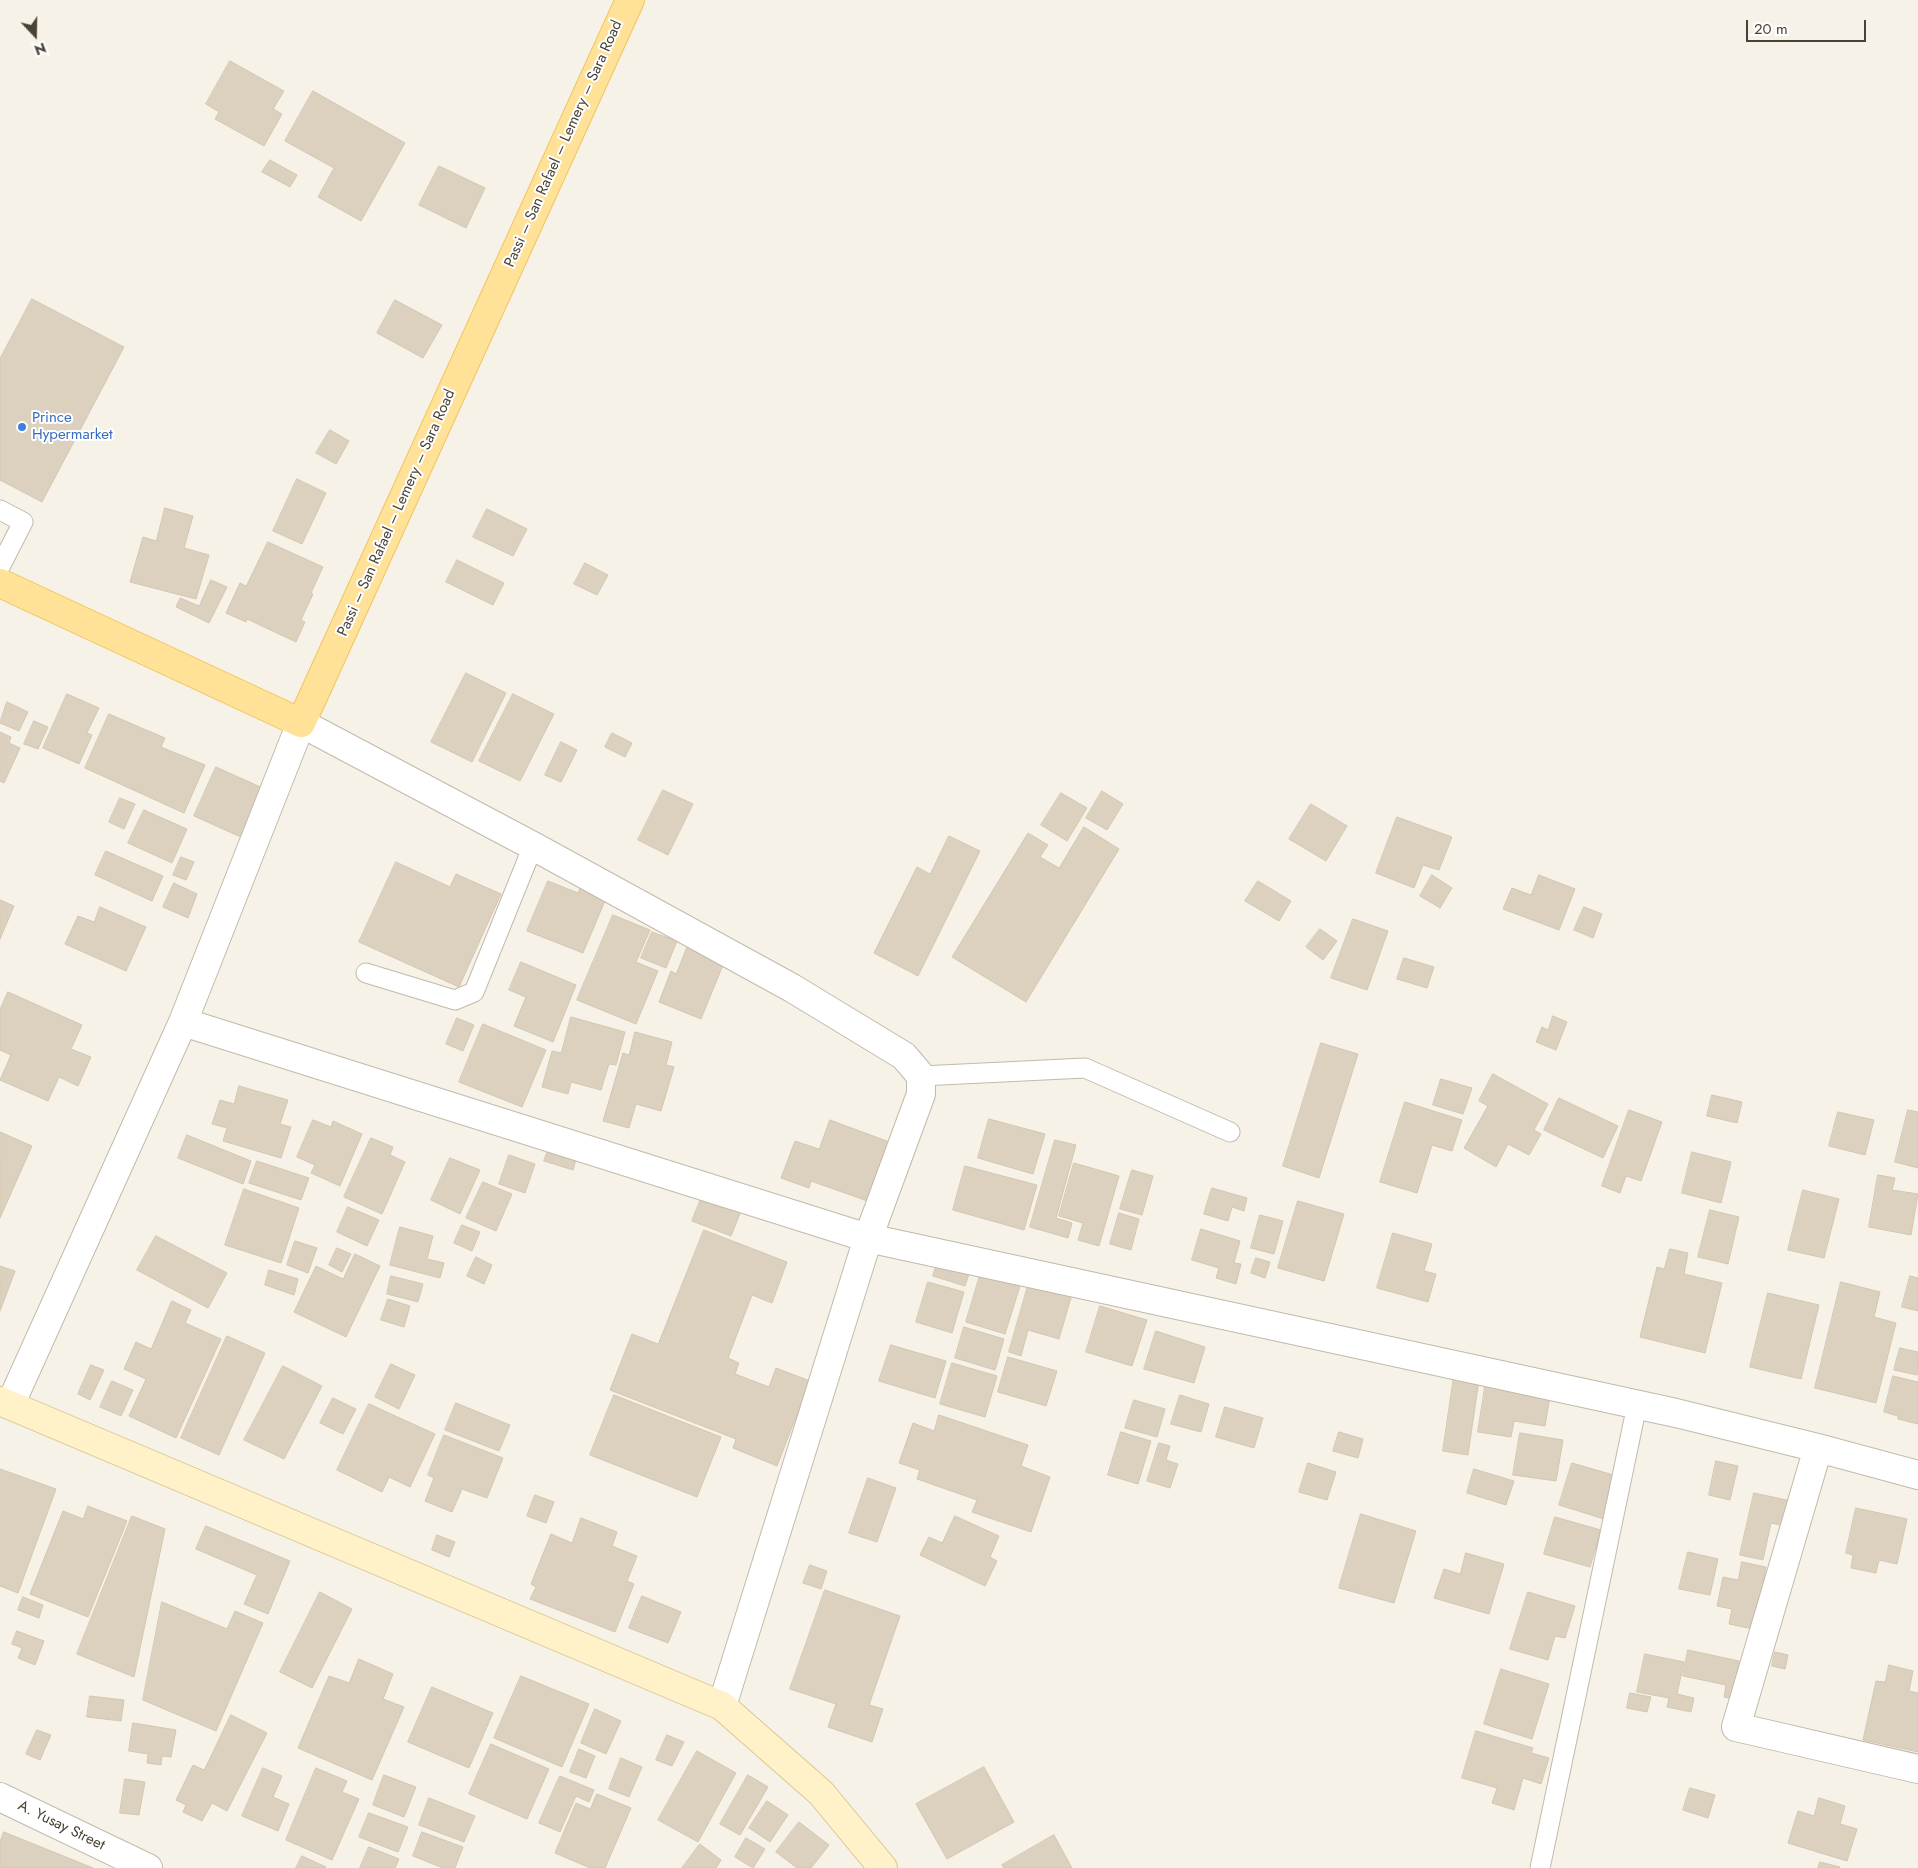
<!DOCTYPE html>
<meta charset="utf-8">
<style>
body{margin:0}
#map{position:relative;width:1918px;height:1868px;overflow:hidden;background:#f6f2e8;font-family:Jost,sans-serif}
canvas{display:block}
.north{position:absolute;left:10px;top:10px;width:50px;height:50px;-webkit-text-stroke:4px #fff;paint-order:stroke;rotate:159deg;font-size:14px;font-weight:700;line-height:20px;text-align:center;color:#4a4236}
.north::after{content:'';display:block;margin:auto;width:18px;height:22px;background:#4a4236;clip-path:polygon(50% 0,100% 100%,50% 72%,0 100%)}
.scale{position:absolute;left:1746px;top:20px;width:120px;height:22px;box-sizing:border-box;border:2px solid #4a4236;border-top:0;padding-left:6px;font-size:15px;line-height:18px;white-space:nowrap;color:#4a4236;-webkit-text-stroke:4px #fff;paint-order:stroke}
</style>
<div id="map">
<canvas width="1918" height="1868"></canvas>
<div class="north">N</div>
<div class="scale">20 m</div>
</div>
<script>
const context = document.querySelector('canvas').getContext('2d');
context.lineJoin = 'round';
function fillPath(path, color) {
  context.fillStyle = color;
  context.fill(path, 'evenodd');
}
function stroke(path, color, width, dash) {
  context.strokeStyle = color;
  context.lineWidth = width;
  context.lineCap = dash ? 'butt' : 'round';
  context.setLineDash(dash || []);
  context.stroke(path);
}
function write(font, color, halo, rows, align = 'center') {
  context.font = font + ' Jost,sans-serif';
  context.lineWidth = 4;
  context.setLineDash([]);
  context.textBaseline = 'middle';
  context.strokeStyle = halo;
  context.fillStyle = color;
  for (const [text, x, y, turn = 0] of rows) {
    context.save();
    context.translate(x, y);
    context.rotate((+turn || 0) * Math.PI / 180);
    context.textAlign = isNaN(turn) ? turn : align;
    if (halo) context.strokeText(text, 0, 0);
    context.fillText(text, 0, 0);
    context.restore();
  }
}
const building = new Path2D(`
 M 230,61 L 284,91 L 273,109 L 282,114 L 264,146 L 215,119 L 219,112 L 206,104 Z
 M 313,91 L 405,143 L 361,221 L 318,197 L 334,168 L 285,141 Z
 M 270,160 L 297,175 L 290,187 L 262,172 Z
 M 439,166 L 485,188 L 466,228 L 419,205 Z
 M 32,299 L 124,347 L 42,502 L 0,480 L 0,359 Z
 M 395,300 L 442,325 L 423,358 L 377,333 Z
 M 330,430 L 349,441 L 336,464 L 316,453 Z
 M 297,479 L 326,493 L 302,544 L 273,531 Z
 M 165,508 L 193,516 L 184,548 L 209,555 L 196,599 L 130,582 L 143,537 L 156,541 Z
 M 487,509 L 527,529 L 513,556 L 473,537 Z
 M 268,542 L 323,567 L 311,593 L 313,594 L 301,620 L 305,622 L 296,642 L 247,619 L 246,622 L 226,613 L 240,583 L 246,586 Z
 M 457,560 L 504,583 L 493,605 L 446,582 Z
 M 585,563 L 608,575 L 597,595 L 574,584 Z
 M 211,580 L 227,587 L 209,623 L 176,607 L 180,598 L 199,606 Z
 M 466,673 L 506,693 L 472,762 L 431,742 Z
 M 67,694 L 99,708 L 87,733 L 92,735 L 79,764 L 43,748 Z
 M 513,694 L 554,714 L 520,781 L 479,761 Z
 M 7,702 L 28,712 L 19,731 L 0,723 Z
 M 109,714 L 165,738 L 161,747 L 205,765 L 184,813 L 85,768 Z
 M 34,721 L 48,727 L 38,749 L 24,744 Z
 M 0,732 L 11,737 L 9,743 L 20,748 L 4,783 L 0,781 Z
 M 612,733 L 632,743 L 625,757 L 605,747 Z
 M 561,742 L 577,750 L 561,782 L 545,775 Z
 M 216,767 L 265,789 L 243,838 L 194,816 Z
 M 663,790 L 693,804 L 668,855 L 638,840 Z
 M 1102,791 L 1123,804 L 1107,830 L 1086,818 Z
 M 1061,793 L 1087,808 L 1067,841 L 1041,825 Z
 M 120,798 L 135,804 L 124,829 L 109,822 Z
 M 1311,804 L 1347,826 L 1326,861 L 1289,839 Z
 M 144,810 L 187,829 L 172,863 L 128,843 Z
 M 1397,817 L 1452,837 L 1439,870 L 1423,865 L 1414,888 L 1376,873 Z
 M 1084,827 L 1119,849 L 1026,1002 L 952,957 L 1028,833 L 1048,845 L 1040,857 L 1059,868 Z
 M 949,836 L 980,851 L 918,976 L 874,953 L 917,867 L 930,874 Z
 M 106,851 L 163,876 L 152,901 L 95,875 Z
 M 181,857 L 194,862 L 186,880 L 173,875 Z
 M 396,862 L 450,887 L 456,874 L 501,894 L 459,987 L 359,942 Z
 M 1432,875 L 1452,888 L 1440,908 L 1420,896 Z
 M 1539,875 L 1575,889 L 1559,930 L 1503,909 L 1512,888 L 1531,895 Z
 M 548,881 L 578,893 L 581,886 L 607,896 L 583,953 L 527,931 Z
 M 1258,881 L 1291,901 L 1279,921 L 1245,901 Z
 M 174,883 L 197,894 L 188,918 L 163,907 Z
 M 0,900 L 14,906 L 0,939 Z
 M 100,907 L 146,927 L 126,971 L 65,944 L 78,916 L 94,922 Z
 M 1584,907 L 1602,914 L 1593,938 L 1574,930 Z
 M 613,915 L 650,930 L 636,962 L 658,971 L 636,1024 L 577,1000 Z
 M 1353,919 L 1388,931 L 1367,990 L 1331,978 Z
 M 1320,929 L 1337,941 L 1323,960 L 1306,947 Z
 M 652,932 L 677,941 L 666,968 L 641,958 Z
 M 688,945 L 725,960 L 701,1019 L 659,1002 L 671,971 L 676,974 Z
 M 1404,958 L 1434,967 L 1427,988 L 1397,979 Z
 M 521,962 L 576,985 L 553,1042 L 514,1026 L 526,997 L 509,990 Z
 M 8,992 L 82,1025 L 71,1049 L 91,1057 L 78,1086 L 59,1077 L 48,1101 L 0,1080 L 11,1055 L 0,1050 L 0,1010 Z
 M 1553,1016 L 1567,1022 L 1556,1050 L 1536,1042 L 1542,1027 L 1548,1030 Z
 M 571,1017 L 625,1032 L 616,1065 L 609,1064 L 601,1090 L 571,1082 L 568,1094 L 542,1087 L 552,1051 L 561,1053 Z
 M 457,1018 L 474,1025 L 463,1051 L 446,1044 Z
 M 483,1024 L 546,1050 L 522,1107 L 459,1082 Z
 M 635,1032 L 672,1042 L 666,1065 L 674,1067 L 661,1111 L 636,1104 L 629,1128 L 603,1121 L 623,1053 L 629,1055 Z
 M 1321,1043 L 1358,1054 L 1319,1178 L 1283,1166 Z
 M 1493,1074 L 1548,1104 L 1534,1130 L 1541,1134 L 1529,1155 L 1508,1144 L 1496,1167 L 1464,1148 L 1488,1106 L 1479,1101 Z
 M 1441,1079 L 1472,1088 L 1463,1114 L 1433,1105 Z
 M 239,1086 L 288,1100 L 280,1124 L 291,1127 L 281,1158 L 223,1141 L 227,1128 L 212,1124 L 220,1100 L 234,1104 Z
 M 1712,1095 L 1742,1102 L 1737,1123 L 1707,1116 Z
 M 1559,1098 L 1618,1126 L 1603,1158 L 1544,1130 Z
 M 1405,1102 L 1462,1120 L 1452,1151 L 1432,1145 L 1417,1193 L 1380,1182 Z
 M 1629,1110 L 1662,1122 L 1641,1181 L 1626,1176 L 1620,1193 L 1602,1186 Z
 M 1908,1110 L 1918,1112 L 1918,1168 L 1895,1162 Z
 M 1838,1112 L 1874,1120 L 1865,1155 L 1829,1146 Z
 M 989,1119 L 1045,1134 L 1033,1174 L 978,1158 Z
 M 313,1120 L 331,1127 L 333,1121 L 362,1134 L 340,1186 L 311,1173 L 315,1165 L 297,1157 Z
 M 830,1120 L 895,1144 L 873,1203 L 811,1181 L 809,1188 L 781,1178 L 795,1141 L 819,1149 Z
 M 0,1132 L 32,1146 L 0,1218 Z
 M 187,1135 L 251,1161 L 243,1184 L 178,1158 Z
 M 371,1138 L 393,1147 L 390,1155 L 405,1162 L 382,1214 L 344,1197 Z
 M 1055,1140 L 1076,1145 L 1056,1218 L 1072,1223 L 1068,1238 L 1030,1227 Z
 M 549,1147 L 577,1156 L 573,1170 L 544,1161 Z
 M 1692,1152 L 1731,1162 L 1721,1203 L 1682,1193 Z
 M 509,1155 L 535,1164 L 525,1193 L 499,1184 Z
 M 450,1158 L 480,1170 L 460,1214 L 431,1200 Z
 M 257,1161 L 309,1178 L 301,1200 L 249,1183 Z
 M 1074,1163 L 1119,1176 L 1099,1246 L 1078,1240 L 1083,1223 L 1059,1216 Z
 M 965,1166 L 1037,1185 L 1024,1230 L 953,1210 Z
 M 1132,1170 L 1153,1176 L 1142,1215 L 1120,1209 Z
 M 1878,1175 L 1895,1178 L 1892,1190 L 1918,1194 L 1911,1235 L 1869,1227 Z
 M 483,1182 L 512,1194 L 496,1231 L 466,1218 Z
 M 1212,1188 L 1247,1198 L 1244,1211 L 1232,1207 L 1228,1221 L 1204,1214 Z
 M 244,1189 L 299,1208 L 281,1263 L 225,1245 Z
 M 1803,1190 L 1839,1199 L 1824,1258 L 1788,1250 Z
 M 704,1191 L 743,1206 L 731,1236 L 692,1221 Z
 M 1298,1201 L 1344,1214 L 1324,1281 L 1278,1268 Z
 M 348,1207 L 379,1220 L 367,1246 L 337,1232 Z
 M 1710,1210 L 1739,1217 L 1728,1264 L 1698,1257 Z
 M 1119,1213 L 1139,1219 L 1131,1250 L 1110,1244 Z
 M 1260,1215 L 1283,1221 L 1274,1254 L 1251,1248 Z
 M 462,1225 L 480,1232 L 472,1251 L 454,1243 Z
 M 400,1227 L 433,1236 L 427,1259 L 444,1263 L 440,1278 L 390,1265 Z
 M 1201,1229 L 1240,1241 L 1234,1263 L 1241,1264 L 1236,1284 L 1216,1278 L 1219,1268 L 1192,1260 Z
 M 704,1230 L 787,1262 L 772,1303 L 752,1295 L 728,1358 L 739,1363 L 735,1374 L 769,1387 L 776,1368 L 810,1381 L 777,1466 L 733,1448 L 736,1439 L 610,1390 L 632,1334 L 658,1344 Z
 M 1393,1233 L 1432,1244 L 1424,1271 L 1436,1274 L 1428,1302 L 1377,1288 Z
 M 156,1236 L 227,1273 L 208,1308 L 137,1270 Z
 M 295,1241 L 317,1248 L 308,1273 L 287,1265 Z
 M 337,1248 L 351,1254 L 342,1272 L 329,1265 Z
 M 1670,1249 L 1688,1253 L 1684,1274 L 1722,1283 L 1705,1353 L 1640,1337 L 1657,1267 L 1664,1269 Z
 M 355,1254 L 380,1266 L 346,1337 L 294,1312 L 316,1266 L 343,1279 Z
 M 476,1257 L 492,1265 L 484,1284 L 467,1276 Z
 M 1256,1258 L 1270,1262 L 1265,1278 L 1251,1273 Z
 M 938,1259 L 971,1268 L 965,1286 L 933,1276 Z
 M 0,1266 L 15,1271 L 0,1311 Z
 M 269,1270 L 298,1279 L 294,1295 L 265,1285 Z
 M 981,1272 L 1021,1283 L 1005,1334 L 966,1322 Z
 M 391,1276 L 423,1284 L 418,1302 L 387,1294 Z
 M 1910,1276 L 1918,1278 L 1918,1311 L 1902,1307 Z
 M 928,1282 L 964,1292 L 952,1333 L 916,1322 Z
 M 1029,1282 L 1072,1294 L 1059,1339 L 1028,1330 L 1021,1356 L 1009,1352 Z
 M 1841,1282 L 1880,1292 L 1874,1317 L 1896,1323 L 1876,1403 L 1815,1388 Z
 M 1768,1293 L 1819,1305 L 1801,1379 L 1750,1367 Z
 M 388,1299 L 410,1306 L 404,1327 L 381,1320 Z
 M 172,1301 L 191,1310 L 185,1323 L 221,1339 L 176,1438 L 129,1416 L 146,1379 L 124,1369 L 136,1342 L 151,1349 Z
 M 1100,1306 L 1147,1320 L 1132,1366 L 1086,1352 Z
 M 964,1327 L 1004,1339 L 995,1370 L 955,1358 Z
 M 1156,1331 L 1205,1347 L 1194,1383 L 1144,1369 Z
 M 227,1336 L 265,1353 L 219,1455 L 181,1438 Z
 M 891,1345 L 946,1361 L 935,1398 L 879,1381 Z
 M 1900,1348 L 1918,1352 L 1917,1375 L 1894,1370 Z
 M 1008,1357 L 1057,1371 L 1046,1406 L 998,1392 Z
 M 952,1363 L 997,1376 L 985,1417 L 940,1404 Z
 M 391,1364 L 415,1375 L 399,1409 L 375,1397 Z
 M 91,1365 L 104,1370 L 90,1400 L 78,1394 Z
 M 283,1366 L 322,1386 L 284,1459 L 244,1440 Z
 M 1454,1376 L 1479,1380 L 1468,1455 L 1443,1451 Z
 M 1893,1376 L 1918,1382 L 1918,1424 L 1898,1419 L 1898,1416 L 1884,1412 Z
 M 112,1381 L 133,1390 L 121,1416 L 100,1407 Z
 M 1486,1381 L 1551,1391 L 1545,1426 L 1514,1421 L 1511,1437 L 1478,1432 Z
 M 614,1395 L 721,1437 L 697,1497 L 590,1455 Z
 M 1180,1395 L 1209,1404 L 1201,1432 L 1171,1424 Z
 M 333,1398 L 356,1409 L 343,1434 L 320,1423 Z
 M 1134,1400 L 1165,1409 L 1157,1437 L 1125,1428 Z
 M 456,1403 L 510,1425 L 499,1451 L 445,1430 Z
 M 369,1404 L 435,1434 L 410,1487 L 389,1477 L 382,1492 L 337,1470 Z
 M 1225,1407 L 1263,1418 L 1254,1448 L 1216,1437 Z
 M 939,1415 L 1028,1445 L 1021,1466 L 1050,1477 L 1031,1532 L 972,1512 L 977,1500 L 917,1479 L 920,1470 L 899,1463 L 913,1423 L 934,1431 Z
 M 1121,1432 L 1151,1441 L 1138,1484 L 1108,1475 Z
 M 1339,1432 L 1363,1439 L 1358,1458 L 1333,1451 Z
 M 1520,1433 L 1563,1440 L 1556,1481 L 1513,1475 Z
 M 444,1435 L 503,1458 L 487,1498 L 462,1489 L 452,1512 L 425,1501 L 434,1478 L 428,1475 Z
 M 1159,1443 L 1170,1446 L 1166,1460 L 1178,1464 L 1170,1488 L 1147,1481 Z
 M 1716,1461 L 1738,1466 L 1730,1500 L 1709,1495 Z
 M 1308,1463 L 1336,1472 L 1327,1500 L 1299,1492 Z
 M 1572,1463 L 1617,1476 L 1604,1519 L 1559,1505 Z
 M 0,1469 L 56,1489 L 18,1593 L 0,1586 Z
 M 1474,1469 L 1514,1481 L 1506,1505 L 1467,1493 Z
 M 868,1478 L 896,1488 L 877,1542 L 849,1533 Z
 M 1754,1493 L 1791,1501 L 1785,1526 L 1771,1523 L 1763,1560 L 1740,1555 Z
 M 535,1495 L 554,1502 L 546,1523 L 527,1516 Z
 M 88,1506 L 127,1521 L 88,1617 L 30,1594 L 63,1511 L 83,1519 Z
 M 1856,1508 L 1907,1519 L 1897,1564 L 1879,1560 L 1876,1573 L 1851,1568 L 1853,1555 L 1846,1553 Z
 M 1361,1514 L 1416,1531 L 1394,1603 L 1339,1588 Z
 M 132,1516 L 165,1529 L 134,1677 L 77,1654 Z
 M 955,1516 L 999,1536 L 990,1557 L 997,1561 L 985,1586 L 920,1555 L 929,1537 L 942,1543 Z
 M 1555,1517 L 1601,1530 L 1590,1567 L 1544,1554 Z
 M 581,1518 L 617,1532 L 612,1546 L 637,1556 L 627,1581 L 634,1584 L 615,1632 L 530,1599 L 536,1587 L 531,1584 L 551,1534 L 572,1543 Z
 M 206,1526 L 290,1561 L 268,1614 L 244,1604 L 257,1575 L 196,1549 Z
 M 437,1535 L 455,1542 L 449,1557 L 432,1550 Z
 M 1688,1552 L 1718,1559 L 1710,1595 L 1679,1589 Z
 M 1466,1553 L 1504,1564 L 1489,1614 L 1434,1598 L 1444,1569 L 1460,1574 Z
 M 1742,1562 L 1766,1567 L 1763,1584 L 1773,1586 L 1753,1629 L 1729,1624 L 1732,1609 L 1717,1606 L 1723,1577 L 1738,1580 Z
 M 810,1565 L 827,1571 L 821,1589 L 803,1583 Z
 M 825,1590 L 900,1616 L 869,1705 L 883,1709 L 872,1742 L 828,1727 L 836,1704 L 790,1689 Z
 M 320,1592 L 352,1609 L 312,1688 L 280,1672 Z
 M 1528,1592 L 1575,1606 L 1565,1638 L 1555,1636 L 1548,1660 L 1510,1649 Z
 M 642,1596 L 681,1612 L 668,1643 L 629,1628 Z
 M 23,1597 L 43,1605 L 39,1618 L 18,1610 Z
 M 162,1602 L 227,1629 L 235,1611 L 263,1623 L 216,1731 L 143,1700 Z
 M 17,1631 L 44,1641 L 35,1665 L 18,1658 L 22,1648 L 12,1644 Z
 M 1688,1650 L 1739,1661 L 1736,1678 L 1743,1679 L 1739,1700 L 1724,1697 L 1726,1685 L 1683,1676 Z
 M 1775,1652 L 1788,1655 L 1785,1669 L 1772,1666 Z
 M 1645,1654 L 1684,1662 L 1677,1694 L 1694,1698 L 1691,1712 L 1667,1707 L 1669,1698 L 1637,1692 Z
 M 359,1659 L 393,1674 L 383,1699 L 404,1707 L 372,1780 L 298,1748 L 329,1676 L 349,1683 Z
 M 1889,1665 L 1913,1671 L 1909,1691 L 1918,1693 L 1918,1752 L 1863,1740 L 1876,1681 L 1885,1682 Z
 M 1501,1669 L 1549,1684 L 1532,1739 L 1484,1724 Z
 M 521,1676 L 589,1704 L 562,1767 L 494,1738 Z
 M 432,1687 L 493,1713 L 469,1768 L 408,1742 Z
 M 1630,1693 L 1651,1697 L 1647,1712 L 1627,1708 Z
 M 90,1696 L 124,1700 L 121,1721 L 87,1717 Z
 M 595,1709 L 621,1721 L 606,1754 L 581,1743 Z
 M 231,1715 L 267,1733 L 227,1811 L 212,1803 L 202,1821 L 183,1812 L 186,1805 L 176,1800 L 193,1765 L 204,1770 Z
 M 133,1723 L 176,1730 L 171,1757 L 162,1756 L 161,1765 L 147,1763 L 148,1754 L 129,1751 Z
 M 37,1730 L 51,1735 L 40,1760 L 26,1754 Z
 M 1476,1731 L 1533,1748 L 1531,1753 L 1549,1758 L 1541,1784 L 1523,1778 L 1514,1810 L 1492,1803 L 1497,1788 L 1462,1778 Z
 M 667,1735 L 684,1742 L 672,1766 L 656,1760 Z
 M 491,1744 L 549,1769 L 527,1819 L 469,1794 Z
 M 579,1749 L 595,1756 L 586,1778 L 570,1772 Z
 M 697,1751 L 736,1773 L 698,1842 L 658,1820 Z
 M 621,1758 L 642,1767 L 629,1797 L 609,1789 Z
 M 984,1767 L 1014,1822 L 947,1859 L 916,1804 Z
 M 263,1768 L 282,1776 L 273,1797 L 289,1804 L 278,1831 L 242,1816 Z
 M 316,1768 L 347,1781 L 342,1792 L 359,1799 L 332,1860 L 286,1840 Z
 M 384,1775 L 416,1787 L 404,1817 L 373,1805 Z
 M 748,1775 L 768,1787 L 740,1835 L 720,1824 Z
 M 560,1776 L 594,1790 L 589,1802 L 576,1796 L 560,1832 L 539,1823 Z
 M 125,1779 L 145,1782 L 139,1815 L 120,1813 Z
 M 1690,1788 L 1715,1795 L 1708,1818 L 1683,1810 Z
 M 597,1794 L 631,1808 L 605,1868 L 590,1868 L 555,1853 L 576,1803 L 590,1809 Z
 M 429,1798 L 475,1816 L 464,1842 L 419,1825 Z
 M 1819,1798 L 1845,1806 L 1840,1824 L 1857,1829 L 1847,1861 L 1788,1843 L 1798,1811 L 1814,1816 Z
 M 767,1801 L 788,1815 L 770,1842 L 749,1828 Z
 M 369,1813 L 408,1827 L 398,1852 L 359,1837 Z
 M 799,1822 L 829,1845 L 811,1868 L 797,1868 L 776,1852 Z
 M 4,1832 L 93,1868 L 0,1868 L 0,1842 Z
 M 422,1832 L 463,1847 L 455,1868 L 443,1868 L 413,1856 Z
 M 1054,1835 L 1072,1868 L 1004,1868 L 1002,1865 Z
 M 746,1838 L 765,1849 L 753,1868 L 735,1857 Z
 M 700,1844 L 721,1860 L 716,1868 L 682,1868 Z
 M 369,1847 L 399,1859 L 395,1868 L 360,1868 Z
 M 302,1856 L 326,1867 L 325,1868 L 296,1868 Z
 M 1820,1862 L 1840,1867 L 1839,1868 L 1818,1868 Z`);
fillPath(building, '#dcd1bf');
stroke(building, '#d4c6af', 1);
const lane = new Path2D(`
 M 0,510 L 23,522 L 0,567
 M 366,973 L 455,1000 L 474,992 L 533,846
 M 921,1076 L 1085,1068 L 1230,1132
 M 1540,1868 L 1637,1405`);
const street = new Path2D(`
 M 183,1022 L 868,1238 L 1676,1413 L 1818,1448 L 1918,1475
 M 10,1405 L 183,1022 L 301,723 L 533,846 L 792,988 L 904,1056 L 921,1076 L 921,1094 L 868,1238 L 722,1706
 M 1818,1448 L 1736,1727 L 1918,1769
 M 0,1797 L 148,1868`);
const secondary = new Path2D(`
 M 0,1401 L 722,1706 L 821,1793 L 883,1868`);
const primary = new Path2D(`
 M 0,583 L 301,723 L 630,0`);
stroke(lane, '#c2baaa', 21);
stroke(street, '#c2baaa', 30);
stroke(secondary, '#dac893', 30);
stroke(primary, '#f0c55c', 30);
stroke(lane, '#fff', 19);
stroke(street, '#fff', 28);
stroke(secondary, '#fff2c9', 28);
stroke(primary, '#ffe298', 28);
for (const [x, y, r, color] of [
 [22,427,5,"#3f7fe0"]
]) {
  const dot = new Path2D();
  dot.arc(x, y, r, 0, 2 * Math.PI);
  context.fillStyle = color;
  context.fill(dot);
  stroke(dot, '#fff', 2);
}
write('15px', '#4a4236', '#fff', [
 ["Passi – San Rafael – Lemery – Sara Road",564,144,-66],
 ["Passi – San Rafael – Lemery – Sara Road",397,513,-66],
 ["A. Yusay Street",61,1826,26]
]);
write('15px', '#366cbe', '#fff', [
 ["Prince",32,418],
 ["Hypermarket",32,435]
], 'left');
</script>
